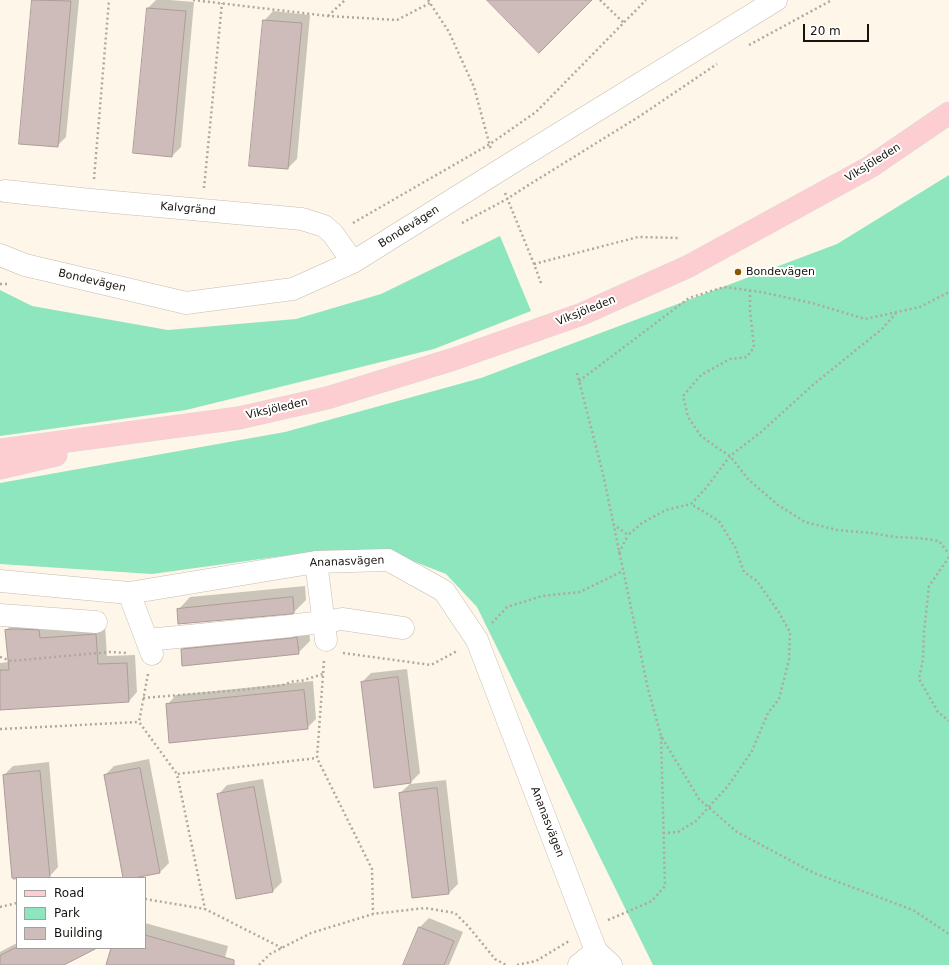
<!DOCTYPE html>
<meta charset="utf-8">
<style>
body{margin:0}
#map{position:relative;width:949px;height:965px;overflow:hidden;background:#fef6e8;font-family:"DejaVu Sans",sans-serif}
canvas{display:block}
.legend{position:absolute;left:16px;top:877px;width:130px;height:72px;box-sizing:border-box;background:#fff;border:1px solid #a2a19f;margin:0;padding:5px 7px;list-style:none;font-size:12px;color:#17140f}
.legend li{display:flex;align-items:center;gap:8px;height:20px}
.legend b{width:20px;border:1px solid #a2a19f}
.scale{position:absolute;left:803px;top:24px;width:66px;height:18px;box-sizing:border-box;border:2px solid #17140f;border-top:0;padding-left:5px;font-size:12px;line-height:14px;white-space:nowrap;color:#17140f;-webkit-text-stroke:3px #fff;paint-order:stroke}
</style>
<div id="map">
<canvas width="949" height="965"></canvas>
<ul class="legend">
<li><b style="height:5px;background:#fdced1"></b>Road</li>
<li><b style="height:11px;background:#8de6bd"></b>Park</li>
<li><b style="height:11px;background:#cebcba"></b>Building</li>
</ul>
<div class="scale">20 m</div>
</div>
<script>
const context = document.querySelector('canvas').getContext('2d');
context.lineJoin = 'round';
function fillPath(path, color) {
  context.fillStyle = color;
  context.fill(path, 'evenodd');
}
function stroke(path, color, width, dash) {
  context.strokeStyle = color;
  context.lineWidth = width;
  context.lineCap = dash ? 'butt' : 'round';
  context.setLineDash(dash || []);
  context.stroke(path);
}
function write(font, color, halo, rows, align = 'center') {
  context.font = font + ' "DejaVu Sans",sans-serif';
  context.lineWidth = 4;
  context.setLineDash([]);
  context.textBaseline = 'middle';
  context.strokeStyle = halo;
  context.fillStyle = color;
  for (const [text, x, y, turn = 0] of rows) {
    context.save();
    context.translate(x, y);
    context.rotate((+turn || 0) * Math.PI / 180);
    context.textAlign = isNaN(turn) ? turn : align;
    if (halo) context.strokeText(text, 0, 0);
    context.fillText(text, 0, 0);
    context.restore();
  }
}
fillPath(new Path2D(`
 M 949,175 L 949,965 L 653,965 L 477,607 L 446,574 L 397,555 L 319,551 L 152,574 L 0,564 L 0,483 L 285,432 L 481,378 L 837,244 Z
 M 500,236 L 531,311 L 434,349 L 186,410 L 0,436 L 0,290 L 32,306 L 168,330 L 296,319 L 381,294 Z`), '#8de6bd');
fillPath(new Path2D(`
 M 33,0 L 79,0 L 66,137 L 57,146 L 20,143 Z
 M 156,0 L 170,0 L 194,2 L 181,147 L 172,156 L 148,8 Z
 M 273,11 L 310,15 L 297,159 L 288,168 L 264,21 Z
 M 305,586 L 306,600 L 294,612 L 178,610 L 190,597 Z
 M 15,622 L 47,622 L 48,630 L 105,626 L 107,656 L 135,655 L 137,692 L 129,701 L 0,709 L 0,663 L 9,662 L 6,630 Z
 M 309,626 L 310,641 L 298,653 L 182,650 L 194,638 Z
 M 407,669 L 420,773 L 411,782 L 362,682 L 371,673 Z
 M 313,681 L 316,719 L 307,728 L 167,705 L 176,695 Z
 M 149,759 L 169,863 L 160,872 L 128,878 L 124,878 L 105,775 L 114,766 Z
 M 49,762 L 58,867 L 49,877 L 17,878 L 17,879 L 13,880 L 4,775 L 13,766 Z
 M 263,779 L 282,882 L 273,891 L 218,795 L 227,785 Z
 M 446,780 L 458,884 L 449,893 L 400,793 L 410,784 Z
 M 429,918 L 463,932 L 449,965 L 405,965 L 420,927 Z
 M 145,923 L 228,946 L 223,965 L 118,965 L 112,948 L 145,948 Z
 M 17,943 L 17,948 L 91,948 L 62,965 L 0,965 L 0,952 Z`), '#0003');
const building = new Path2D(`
 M 32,0 L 71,1 L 58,147 L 19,144 Z
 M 487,0 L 592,0 L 539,53 Z
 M 147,8 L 186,11 L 172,157 L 133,153 Z
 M 263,20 L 302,23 L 288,169 L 249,166 Z
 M 293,597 L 294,613 L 291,614 L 178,624 L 177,609 Z
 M 18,629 L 39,630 L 40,638 L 96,634 L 98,664 L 127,663 L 129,702 L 0,710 L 0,670 L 9,670 L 5,630 Z
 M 296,637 L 297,637 L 299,654 L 182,666 L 181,649 L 292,638 Z
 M 398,677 L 411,783 L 374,788 L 361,682 Z
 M 304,690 L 308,729 L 169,743 L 166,704 Z
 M 140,768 L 160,873 L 134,878 L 123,878 L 104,775 Z
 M 40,771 L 50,878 L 12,878 L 3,775 Z
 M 254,787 L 273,892 L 236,899 L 217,794 Z
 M 437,788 L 449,894 L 412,898 L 399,793 Z
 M 419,927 L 454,941 L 444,965 L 403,965 Z
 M 145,935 L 234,960 L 234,965 L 106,965 L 111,948 L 145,948 Z
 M 15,948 L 97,948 L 64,965 L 0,965 L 0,956 Z`);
fillPath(building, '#cebcba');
stroke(building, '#ad9c99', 1);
const minor = new Path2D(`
 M 5,191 L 91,200 L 302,219 L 324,226 L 333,234 L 353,262
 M 0,255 L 25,265 L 186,303 L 293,289 L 353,262 L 497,172 L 776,0
 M 316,562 L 326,640
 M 0,581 L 129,593 L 316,562 L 388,560 L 444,591 L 477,640 L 596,951 L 611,965
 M 129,593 L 152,654
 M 0,615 L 96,622
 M 296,625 L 324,622 L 342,619 L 403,628
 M 147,640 L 291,626
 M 579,965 L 596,951`);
const major = new Path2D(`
 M 0,450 L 239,418 L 327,398 L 454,359 L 582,314 L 687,267 L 870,167 L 949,113
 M 0,468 L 56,455`);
stroke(minor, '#c5bdb0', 23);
stroke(major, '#dad9d9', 23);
stroke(new Path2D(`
 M 193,0 L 328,16 L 397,20 L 430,3
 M 428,0 L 449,32 L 474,87 L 491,150
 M 600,0 L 624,23
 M 328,16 L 345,0
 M 749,45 L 832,0
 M 94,179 L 109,0
 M 204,188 L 222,3
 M 505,193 L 534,264 L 541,283
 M 353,223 L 490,144 L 536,112 L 646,0
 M 462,223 L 507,199 L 527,186 L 640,116 L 717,64
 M 534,264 L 638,237 L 678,238
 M 0,284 L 9,284
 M 750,290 L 750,311 L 754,347 L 747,357 L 730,359 L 701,375 L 683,396 L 688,417 L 701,436 L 719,449 L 730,456 L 748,479 L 778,505 L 805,522 L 837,530 L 871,533 L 895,537 L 918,538 L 939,541 L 949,554
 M 577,373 L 603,474 L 648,689 L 661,736 L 699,799 L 737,832 L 814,873 L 913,910 L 949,934
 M 579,381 L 689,298 L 724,287 L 761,292 L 812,303 L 865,319 L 920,307 L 949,292
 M 613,524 L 628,535 L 642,523 L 666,510 L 691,504 L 706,488 L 730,456 L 761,432 L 814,384 L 882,329 L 896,313
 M 619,553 L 628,535
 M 949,557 L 929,586 L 924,632 L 923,659 L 919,679 L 938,712 L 949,721
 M 492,623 L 507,607 L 542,596 L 580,592 L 623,571
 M 343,653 L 431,665 L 457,651
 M 0,657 L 11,661 L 109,652 L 128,653
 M 324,661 L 317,758 L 372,869 L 373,914
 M 148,674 L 139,722 L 177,774
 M 143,698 L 241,690 L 283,685 L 294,681 L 301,681 L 323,674
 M 0,729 L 139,722
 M 663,833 L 678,832 L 696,821 L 728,786 L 752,751 L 768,713 L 779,699 L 789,660 L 790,632 L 778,611 L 757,581 L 744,572 L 735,547 L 719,521 L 691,504
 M 145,899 L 205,909
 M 0,907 L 17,903
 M 608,920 L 652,901 L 665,886 L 661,736
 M 282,948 L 205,909 L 177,774 L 317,758
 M 259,965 L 270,954 L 311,933 L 373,914 L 425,908 L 455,913 L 468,926 L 495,959 L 506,965
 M 517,965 L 536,961 L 569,941`), '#afa89e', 2.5, [2, 3]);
stroke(minor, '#fff', 22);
stroke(major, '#fdced1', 22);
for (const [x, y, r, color] of [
 [738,272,4,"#8b5506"]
]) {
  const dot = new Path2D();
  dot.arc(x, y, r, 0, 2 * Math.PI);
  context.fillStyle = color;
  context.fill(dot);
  stroke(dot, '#fff', 1.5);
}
write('11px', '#17140f', '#fff', [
 ["Viksjöleden",873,163,-32],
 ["Kalvgränd",188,209,5],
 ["Bondevägen",409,227,-32],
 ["Bondevägen",92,281,13],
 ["Viksjöleden",586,311,-22],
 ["Viksjöleden",277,409,-13],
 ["Ananasvägen",347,562,-2],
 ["Ananasvägen",547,822,69]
]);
write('11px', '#17140f', '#fff', [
 ["Bondevägen",746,272]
], 'left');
</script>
